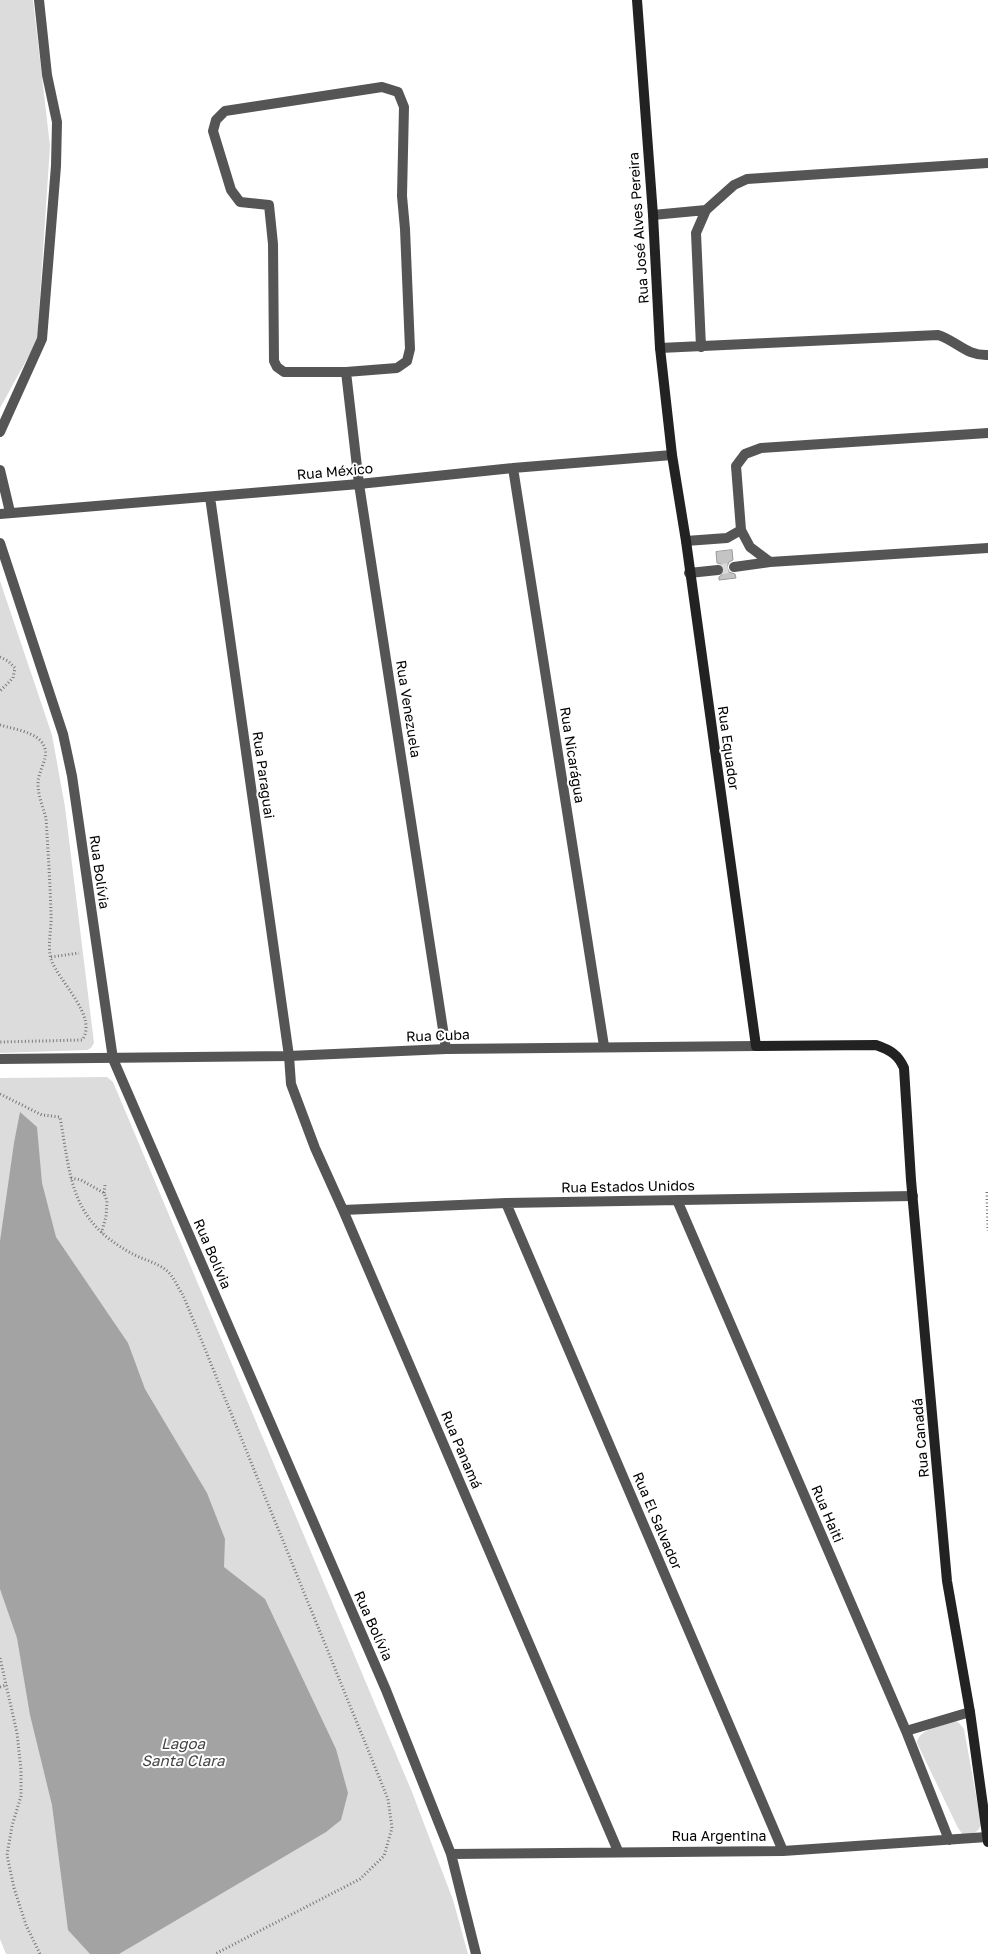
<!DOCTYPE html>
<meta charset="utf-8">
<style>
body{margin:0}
canvas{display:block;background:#fff}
</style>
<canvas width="988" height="1954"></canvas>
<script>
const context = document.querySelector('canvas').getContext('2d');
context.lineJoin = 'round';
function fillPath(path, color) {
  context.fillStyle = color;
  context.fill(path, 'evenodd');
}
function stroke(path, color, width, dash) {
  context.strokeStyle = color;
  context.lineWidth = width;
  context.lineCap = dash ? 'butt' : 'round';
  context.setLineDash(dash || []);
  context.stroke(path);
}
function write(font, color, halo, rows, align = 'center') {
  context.font = font + ' "Golos Text",sans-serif';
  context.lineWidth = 4;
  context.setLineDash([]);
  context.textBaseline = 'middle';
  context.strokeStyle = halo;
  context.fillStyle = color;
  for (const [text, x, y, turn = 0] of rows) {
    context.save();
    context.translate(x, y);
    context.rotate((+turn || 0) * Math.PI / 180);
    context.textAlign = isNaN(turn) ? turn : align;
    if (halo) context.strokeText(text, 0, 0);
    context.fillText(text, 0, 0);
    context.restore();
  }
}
fillPath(new Path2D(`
 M 0,0 L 33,0 L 50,146 L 37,341 L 0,408 Z
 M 0,581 L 52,735 L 65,807 L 94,1043 L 91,1048 L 87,1050 L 0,1053 Z
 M 107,1077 L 113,1082 L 412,1792 L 453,1900 L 468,1954 L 6,1954 L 0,1939 L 0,1078 Z
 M 954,1721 L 958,1722 L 964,1729 L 981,1823 C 979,1834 973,1833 963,1835 L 958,1828 L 917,1743 C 918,1729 943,1725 954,1721 Z`), '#dcdcdc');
fillPath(new Path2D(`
 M 20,1112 L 37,1127 L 42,1183 L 56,1237 L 128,1343 L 145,1389 L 207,1493 L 225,1539 L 224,1567 L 265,1599 L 336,1749 L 348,1793 L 341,1820 L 326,1832 L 119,1954 L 90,1954 L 68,1930 L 52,1805 L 30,1715 L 17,1638 L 0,1589 L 0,1241 L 14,1143 Z`), '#a3a3a3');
const building = new Path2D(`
 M 732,550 L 733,560 L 729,562 L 727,567 L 729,572 L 735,574 L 736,578 L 719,580 L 719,577 L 724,573 L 725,569 L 721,564 L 717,563 L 716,552 Z`);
fillPath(building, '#c4c4c4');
stroke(building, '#999', 1);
stroke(new Path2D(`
 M 718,570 L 734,567`), '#d9d9d9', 10, [10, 5]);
stroke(new Path2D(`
 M 0,657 L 8,661 L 15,668 L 13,678 L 0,691
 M 0,725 C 16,730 50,733 45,758 C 43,766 38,775 38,784 C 38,796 43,807 46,818 C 48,850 50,882 51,913 C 52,928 47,944 51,959 C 58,981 99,1017 82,1040 L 0,1042
 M 51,957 L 79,953
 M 0,1094 L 42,1115 L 60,1117 C 71,1178 70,1220 131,1253 C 141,1259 156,1262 166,1270 C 173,1275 178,1288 183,1295 L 388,1799 L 392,1828 L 384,1856 L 360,1879 L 215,1954
 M 71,1178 L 81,1180 L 104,1193 L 107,1201 L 106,1217 L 101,1234
 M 987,1192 L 988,1231
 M 104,1193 L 105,1185
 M 0,1658 L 17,1733 L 21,1770 L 21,1796 L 12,1826 L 7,1855 L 14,1888 L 26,1925 L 40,1954
 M 0,1687 L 7,1685`), '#777', 3, [1, 2.5]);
stroke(new Path2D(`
 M 382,87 L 398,92 L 404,107 L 402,196 L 405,229 L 410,349 L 407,361 L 397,368 L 346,372 L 284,372 L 277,367 L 274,361 L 273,244 L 269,205 L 240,202 L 231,190 L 213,131 L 216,120 L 225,111 Z
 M 653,215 L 706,210
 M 701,347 L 696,233 L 706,210 L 734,185 L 747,179 L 988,163
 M 660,348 L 938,335 C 957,341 966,356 988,355
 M 346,372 L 359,484`), '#555', 10);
stroke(new Path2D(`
 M 0,432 L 42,339 L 56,166 L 57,122 L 47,75 L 39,0
 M 988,433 L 761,448 L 745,454 L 736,466 L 741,530 L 750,547 L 770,562 L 988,548
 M 513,468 L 604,1046
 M 0,470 L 10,512
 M 359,484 L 446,1049
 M 210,497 L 289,1056 L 291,1084 L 315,1148 L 343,1210 L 618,1851
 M 0,514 L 359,484 L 513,468 L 672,455
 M 686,541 L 727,538 L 741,530
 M 0,543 L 63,734 L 72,776 L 113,1059 L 386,1690 L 451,1854 L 476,1954
 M 734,567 L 770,562
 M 689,573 L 718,570
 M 677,1200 L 906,1731 L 949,1840
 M 506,1203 L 783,1851
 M 343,1210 L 506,1203 L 913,1196
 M 906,1731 L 970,1712
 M 451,1854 L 783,1851 L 987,1837`), '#555', 10);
stroke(new Path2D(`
 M 0,1059 L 289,1056 L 446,1049 L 756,1046`), '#555', 10);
stroke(new Path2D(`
 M 637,0 L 653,215 L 660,348 L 672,455 L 686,541 L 756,1046 L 876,1045 C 890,1050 898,1054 904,1068 L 911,1180 L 947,1581 L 970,1712 L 988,1842`), '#222', 10);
write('14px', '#000', '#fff', [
 ["Rua José Alves Pereira",639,228,-94],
 ["Rua México",335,472,-5],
 ["Rua Venezuela",408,709,81],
 ["Rua Equador",728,748,82],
 ["Rua Nicarágua",572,755,81],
 ["Rua Paraguai",263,775,82],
 ["Rua Bolívia",99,872,82],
 ["Rua Cuba",438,1036,-2],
 ["Rua Estados Unidos",628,1187,-1],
 ["Rua Bolívia",212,1254,67],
 ["Rua Canadá",921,1438,-95],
 ["Rua Panamá",461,1450,67],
 ["Rua Haiti",827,1514,67],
 ["Rua El Salvador",657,1521,67],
 ["Rua Bolívia",373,1626,66],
 ["Rua Argentina",719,1837]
]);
write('italic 15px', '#444', '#fff', [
 ["Lagoa",183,1744],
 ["Santa Clara",183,1761]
]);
</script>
